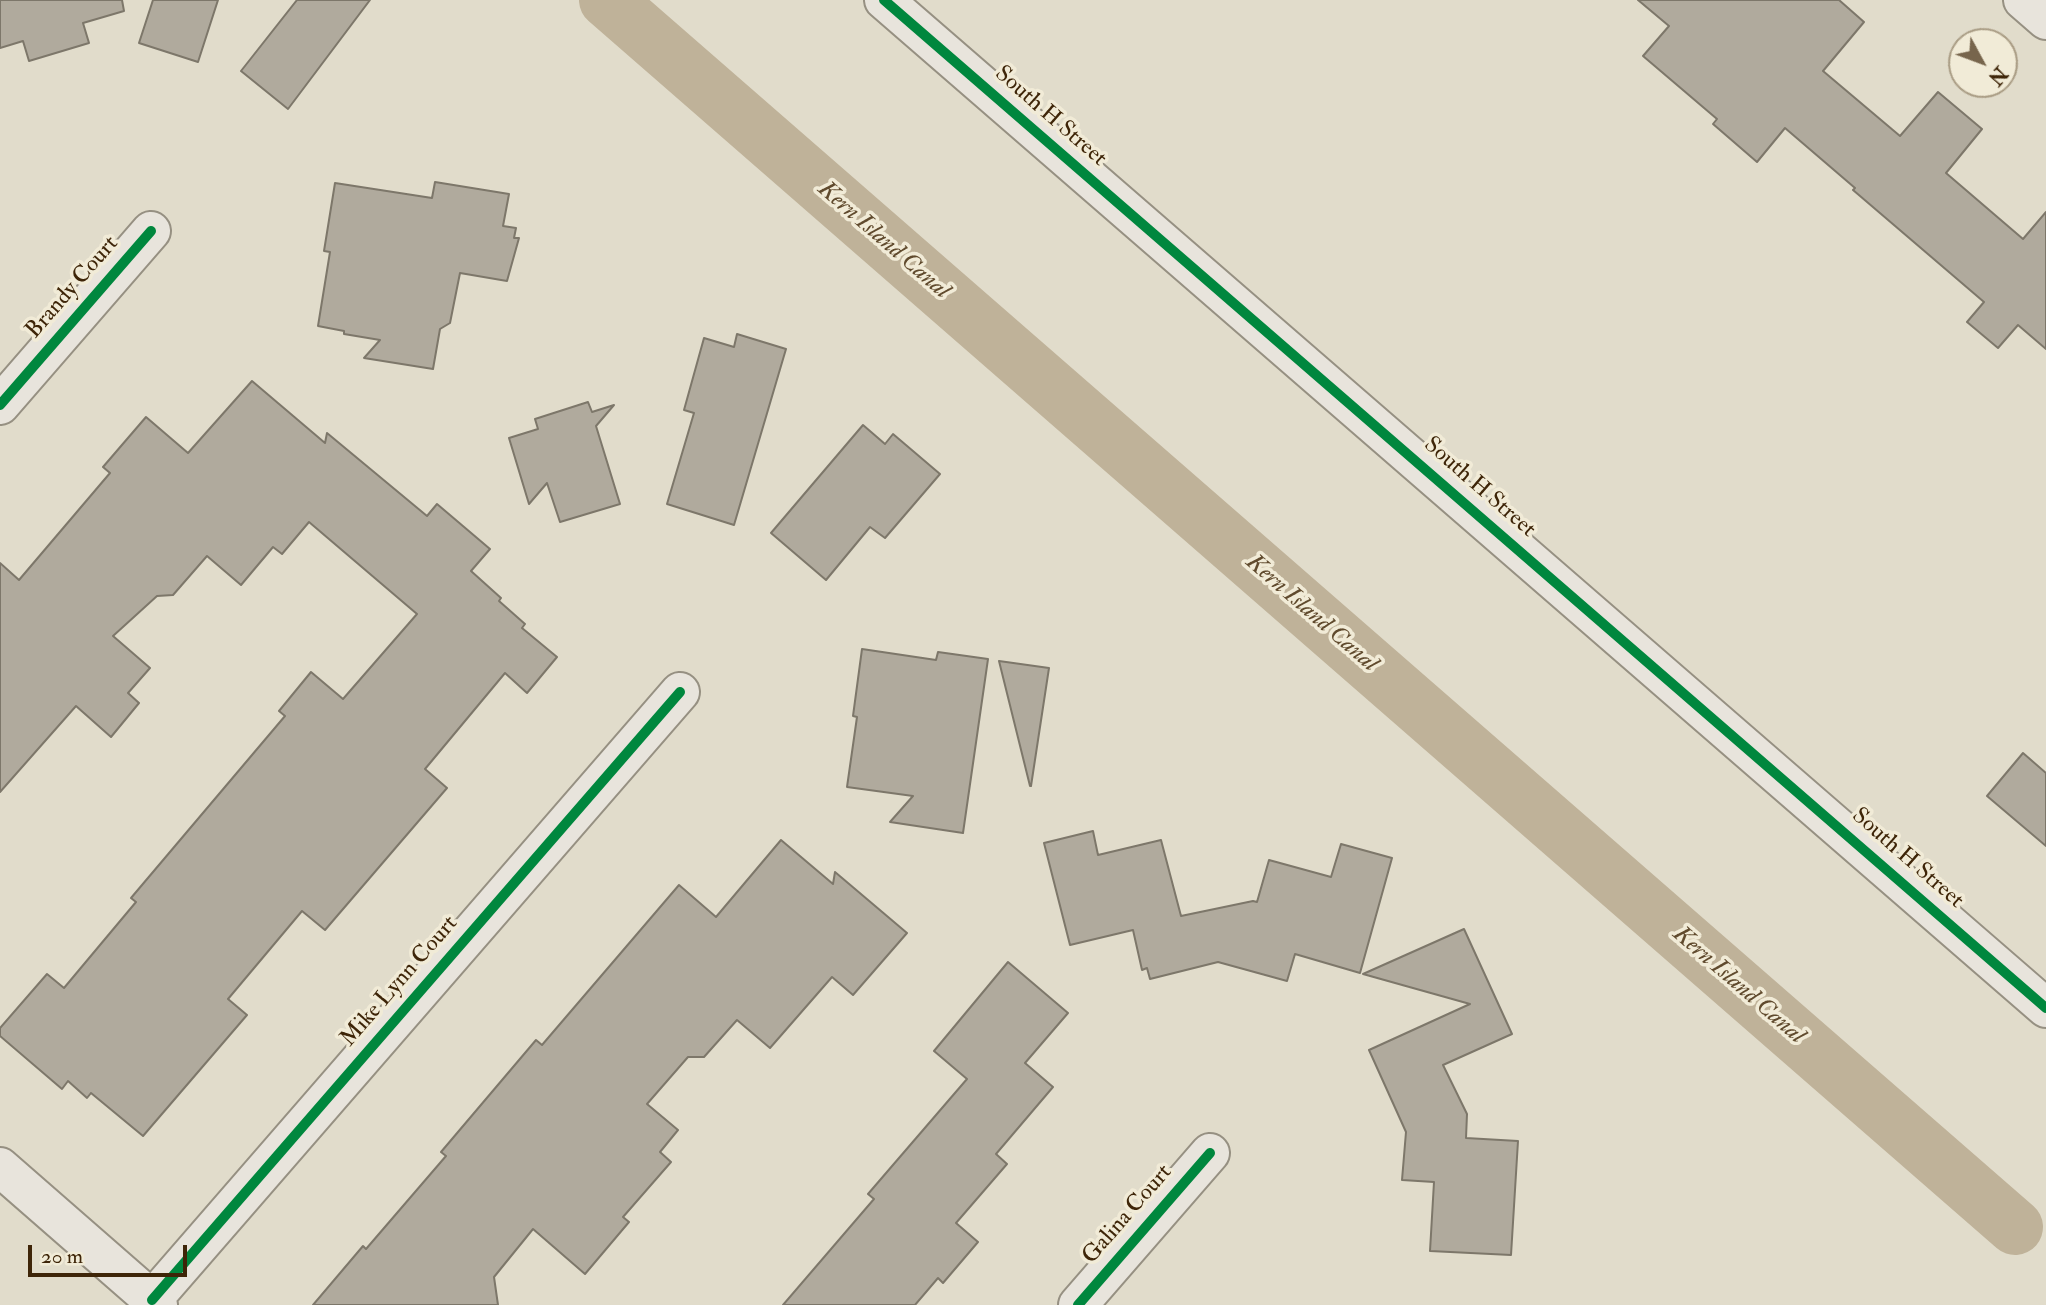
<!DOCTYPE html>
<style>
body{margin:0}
#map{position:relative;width:2046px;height:1305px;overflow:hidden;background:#e1dccb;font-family:"IM FELL Double Pica",serif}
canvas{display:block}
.north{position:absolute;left:1948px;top:28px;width:70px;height:70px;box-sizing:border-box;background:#f1ebd7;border:2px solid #a99c84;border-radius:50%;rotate:131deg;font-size:19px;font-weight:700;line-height:28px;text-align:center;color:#3e2508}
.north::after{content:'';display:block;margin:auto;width:24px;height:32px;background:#77654c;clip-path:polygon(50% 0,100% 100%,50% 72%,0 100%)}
.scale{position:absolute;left:28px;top:1245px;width:159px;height:32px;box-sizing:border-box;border:4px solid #3e2508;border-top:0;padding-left:9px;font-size:21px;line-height:24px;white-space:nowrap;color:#3e2508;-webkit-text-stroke:5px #f1ebd7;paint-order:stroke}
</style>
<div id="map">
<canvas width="2046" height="1305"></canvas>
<div class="north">N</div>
<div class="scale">20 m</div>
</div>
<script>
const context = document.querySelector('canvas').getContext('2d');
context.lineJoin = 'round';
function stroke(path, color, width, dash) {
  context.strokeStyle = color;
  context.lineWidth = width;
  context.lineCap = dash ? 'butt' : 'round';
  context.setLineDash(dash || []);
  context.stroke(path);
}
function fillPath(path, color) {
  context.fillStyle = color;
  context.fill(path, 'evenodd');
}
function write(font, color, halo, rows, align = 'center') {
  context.font = font + ' "IM FELL Double Pica",serif';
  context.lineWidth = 7;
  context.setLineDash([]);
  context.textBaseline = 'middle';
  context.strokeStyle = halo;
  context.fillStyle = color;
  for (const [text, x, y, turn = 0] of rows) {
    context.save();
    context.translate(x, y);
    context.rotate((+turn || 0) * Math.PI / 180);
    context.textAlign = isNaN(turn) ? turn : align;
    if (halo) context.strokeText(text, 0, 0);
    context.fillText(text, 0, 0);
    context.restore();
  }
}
stroke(new Path2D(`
 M 607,0 L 2015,1227`), '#bfb299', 56);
const building = new Path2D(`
 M 0,0 L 122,0 L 124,11 L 83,23 L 89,43 L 29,61 L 23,41 L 0,48 Z
 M 153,0 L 218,0 L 198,62 L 139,43 Z
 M 297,0 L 370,0 L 288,109 L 241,71 Z
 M 1638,0 L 1839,0 L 1864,22 L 1823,71 L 1900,136 L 1938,92 L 1982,129 L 1946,173 L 2023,239 L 2046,212 L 2046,349 L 2018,325 L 1998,348 L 1967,322 L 1984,302 L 1853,190 L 1855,188 L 1785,128 L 1757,162 L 1713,124 L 1717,119 L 1643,56 L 1669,26 Z
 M 435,182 L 509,194 L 503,226 L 516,228 L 514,238 L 519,238 L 507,281 L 460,273 L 450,323 L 440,329 L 433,369 L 364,358 L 380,340 L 344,334 L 344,331 L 318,326 L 330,252 L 324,251 L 335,183 L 432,198 Z
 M 737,334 L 786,349 L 734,525 L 667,504 L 694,413 L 684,410 L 704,338 L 734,347 Z
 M 252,381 L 325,443 L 327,433 L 427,516 L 437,504 L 490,549 L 471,571 L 501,598 L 499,601 L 525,624 L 522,628 L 557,657 L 527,693 L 505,673 L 425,769 L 447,788 L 325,930 L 302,911 L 228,999 L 247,1015 L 143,1136 L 91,1093 L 87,1098 L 68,1081 L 62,1089 L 0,1036 L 0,1028 L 47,974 L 64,988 L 136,902 L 131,898 L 285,716 L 279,711 L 311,672 L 343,699 L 417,614 L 309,522 L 282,554 L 273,547 L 241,585 L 207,556 L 173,595 L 157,596 L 113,636 L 150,668 L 128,693 L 139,703 L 111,737 L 76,706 L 0,792 L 0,563 L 19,580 L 110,473 L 103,467 L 146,417 L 188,453 Z
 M 588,402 L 592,412 L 614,405 L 596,426 L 620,504 L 560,522 L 547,483 L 529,504 L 509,438 L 538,429 L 535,419 Z
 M 863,425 L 885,444 L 893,434 L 940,474 L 885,538 L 870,527 L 826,580 L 771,533 Z
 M 862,649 L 936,660 L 938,652 L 988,659 L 963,833 L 890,822 L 913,796 L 847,787 L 857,717 L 853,716 Z
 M 999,661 L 1049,668 L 1031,786 L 1030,786 Z
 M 2023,753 L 2046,773 L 2046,846 L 1987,796 Z
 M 1093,831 L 1098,855 L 1161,840 L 1181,916 L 1253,901 L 1257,902 L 1269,860 L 1331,877 L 1341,844 L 1392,858 L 1360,973 L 1295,954 L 1287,981 L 1218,962 L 1150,979 L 1147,968 L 1142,970 L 1133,930 L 1070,945 L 1044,843 Z
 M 781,840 L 833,884 L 835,872 L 907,933 L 853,995 L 832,977 L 770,1048 L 737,1020 L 704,1057 L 688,1057 L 647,1104 L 678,1130 L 660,1152 L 671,1162 L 623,1217 L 629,1222 L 585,1274 L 533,1229 L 494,1277 L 498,1305 L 313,1305 L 363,1246 L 366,1249 L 446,1156 L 441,1152 L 536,1040 L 542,1045 L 679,885 L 716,917 Z
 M 1464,929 L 1512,1034 L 1443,1065 L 1467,1114 L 1466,1138 L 1518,1141 L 1511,1255 L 1430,1251 L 1434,1182 L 1402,1180 L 1406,1132 L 1369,1050 L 1470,1004 L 1363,974 Z
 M 1008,962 L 1068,1013 L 1025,1063 L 1053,1087 L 996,1154 L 1007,1164 L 956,1223 L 978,1242 L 943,1283 L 938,1278 L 915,1305 L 783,1305 L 874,1199 L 868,1194 L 967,1079 L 934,1051 Z`);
fillPath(building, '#b0aa9d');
stroke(building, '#7d776a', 2);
const minor = new Path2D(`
 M 884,0 L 2046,1008
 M 2023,0 L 2046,20
 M 0,405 L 151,231
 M 0,1167 L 158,1305
 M 152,1300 L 680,692
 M 1078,1305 L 1210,1153`);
stroke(minor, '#969082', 42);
stroke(minor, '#e8e4dc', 38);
stroke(new Path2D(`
 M 884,0 L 2046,1008
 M 0,405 L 151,231
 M 152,1300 L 680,692
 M 1078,1305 L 1210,1153`), '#00873e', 10);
write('23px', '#3e2508', '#f1ebd7', [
 ["South H Street",1050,117,41],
 ["Brandy Court",73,288,-49],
 ["South H Street",1479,488,41],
 ["South H Street",1907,859,41],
 ["Mike Lynn Court",400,982,-49],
 ["Galina Court",1128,1215,-49]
]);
write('italic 24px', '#604a2d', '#f1ebd7', [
 ["Kern Island Canal",883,241,41],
 ["Kern Island Canal",1311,614,41],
 ["Kern Island Canal",1738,986,41]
]);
</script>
